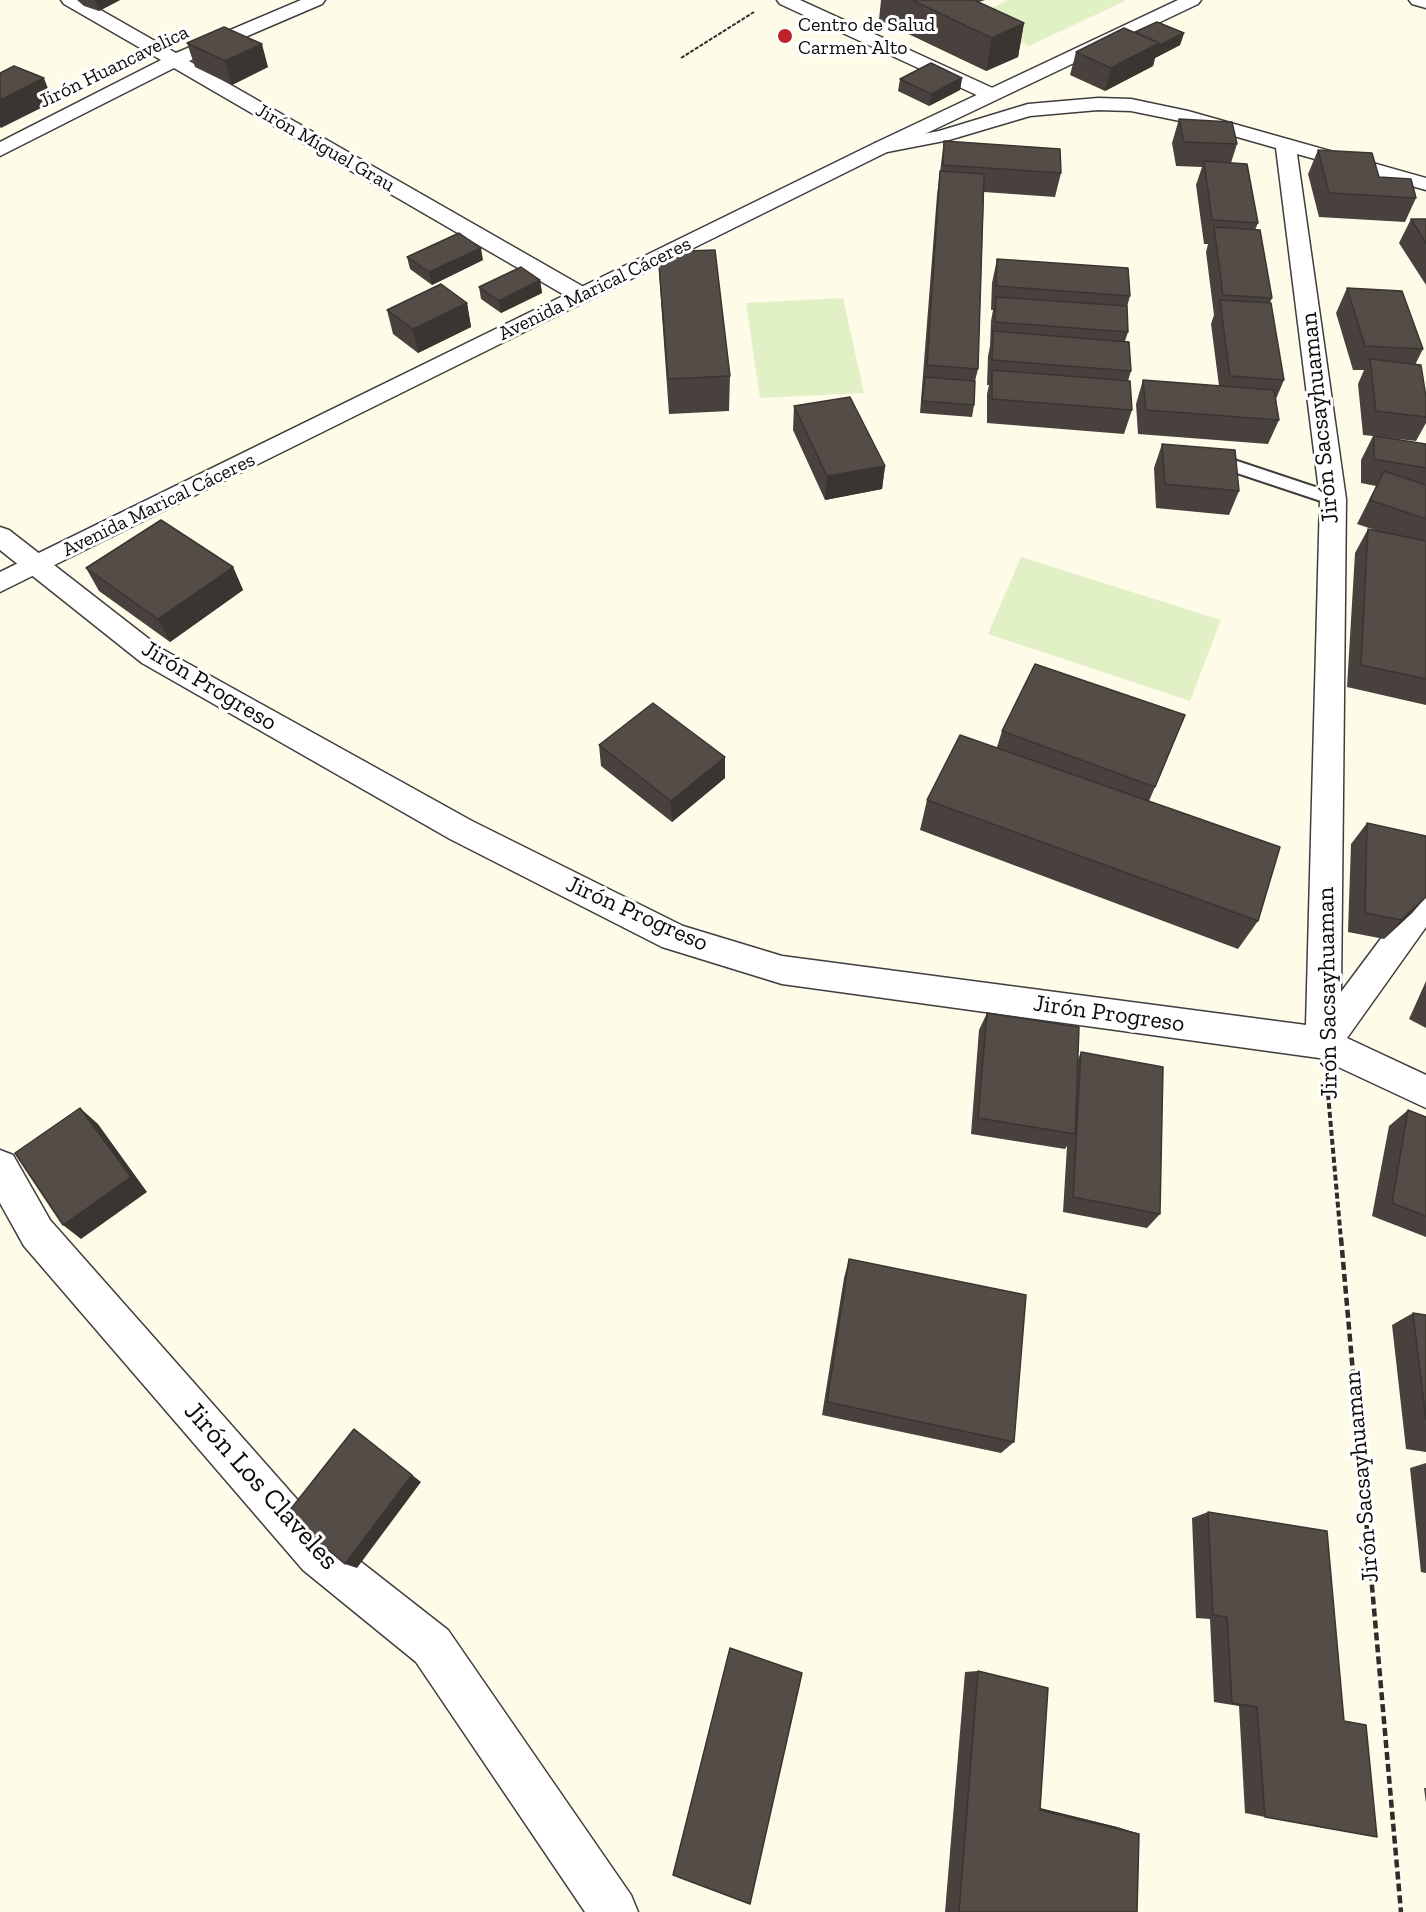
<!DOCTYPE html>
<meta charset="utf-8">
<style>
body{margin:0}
canvas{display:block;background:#fffbe9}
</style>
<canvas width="1426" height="1912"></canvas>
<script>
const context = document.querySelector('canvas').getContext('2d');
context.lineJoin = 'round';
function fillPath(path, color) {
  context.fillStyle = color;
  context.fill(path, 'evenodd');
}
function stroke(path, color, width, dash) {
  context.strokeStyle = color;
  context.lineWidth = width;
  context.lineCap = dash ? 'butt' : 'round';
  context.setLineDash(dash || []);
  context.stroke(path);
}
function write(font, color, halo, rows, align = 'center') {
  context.font = font + ' "Zilla Slab",serif';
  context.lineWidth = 6;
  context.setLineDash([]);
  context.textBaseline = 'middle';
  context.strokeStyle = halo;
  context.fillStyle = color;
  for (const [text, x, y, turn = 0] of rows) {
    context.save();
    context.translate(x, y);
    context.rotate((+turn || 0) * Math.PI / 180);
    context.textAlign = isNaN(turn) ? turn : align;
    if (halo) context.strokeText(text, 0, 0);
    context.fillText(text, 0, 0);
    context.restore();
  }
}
fillPath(new Path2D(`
 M 1008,0 L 1123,0 L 1125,1 L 1029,46 L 969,18 Z
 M 843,298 L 864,393 L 760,398 L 746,303 Z
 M 1021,557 L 1221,620 L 1190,701 L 988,634 Z`), '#e1f0c5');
const service = new Path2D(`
 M 1219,455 L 1339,495 L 1342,499 L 1339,503 L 1333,505 L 1213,465 L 1210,461 L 1213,457 Z`);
const minor = new Path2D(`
 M 61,0 L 83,0 L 176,53 L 301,0 L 325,0 L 322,4 L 189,61 L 589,290 L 592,295 L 589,300 L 581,302 L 573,300 L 174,68 L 0,156 L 0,142 L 161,60 L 64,4 Z
 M 777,0 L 800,0 L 997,90 L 1000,94 L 997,98 L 983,98 L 780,4 Z
 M 1098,98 L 1131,99 L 1188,111 L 1426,178 L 1426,190 L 1297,154 L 1346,499 L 1341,992 L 1415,893 L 1426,889 L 1426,927 L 1347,1038 L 1426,1075 L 1426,1108 L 1319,1058 L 782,984 L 662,947 L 450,839 L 142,663 L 0,550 L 0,527 L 9,530 L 162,649 L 472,821 L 683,926 L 782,956 L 1306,1025 L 1320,499 L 1276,148 L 1185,122 L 1131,111 L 1098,110 L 1030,116 L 949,140 L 882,153 L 875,151 L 872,147 L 875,143 L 939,131 L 1028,104 Z
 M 0,1150 L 13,1155 L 50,1220 L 333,1540 L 448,1630 L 631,1895 L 638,1912 L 585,1912 L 416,1662 L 303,1570 L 24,1246 L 0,1203 Z`);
const tertiary = new Path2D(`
 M 1178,0 L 1201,0 L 1198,4 L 889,151 L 0,592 L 0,572 L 875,143 Z
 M 1409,0 L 1426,0 L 1426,8 L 1412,4 Z`);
stroke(service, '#3e3e3e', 4);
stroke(minor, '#3e3e3e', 3);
stroke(tertiary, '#3e3e3e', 3);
stroke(new Path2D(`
 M 681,58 L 754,12`), '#2d2d2d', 2, [4, 1.5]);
stroke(new Path2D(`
 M 1328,1094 L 1341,1240`), '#2d2d2d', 4, [6, 3]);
stroke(new Path2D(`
 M 1341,1238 L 1401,1912`), '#2d2d2d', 4.5, [8, 4]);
fillPath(service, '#fff');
fillPath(minor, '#fff');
fillPath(tertiary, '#fff');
fillPath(new Path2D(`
 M 77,0 L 120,0 L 99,11 L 84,6 Z
 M 881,0 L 985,0 L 979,2 L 1024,23 L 1018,57 L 986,71 L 879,20 Z
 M 1135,32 L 1184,33 L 1180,45 L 1155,58 L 1153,66 L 1105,91 L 1070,75 L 1076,52 Z
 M 187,43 L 268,67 L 232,85 L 195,67 Z
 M 962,78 L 960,90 L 929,106 L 898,91 L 900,79 Z
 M 1179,119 L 1237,144 L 1231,163 L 1258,223 L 1255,230 L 1272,298 L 1270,303 L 1284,380 L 1276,399 L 1279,420 L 1268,444 L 1138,434 L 1136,404 L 1143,380 L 1219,386 L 1211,324 L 1214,315 L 1206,252 L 1208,244 L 1204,244 L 1196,185 L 1202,167 L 1176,166 L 1172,143 Z
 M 944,141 L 1061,173 L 1055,197 L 984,192 L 978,369 L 975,381 L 974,405 L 972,417 L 920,413 L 937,195 Z
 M 1318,150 L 1379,177 L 1416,198 L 1405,222 L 1319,217 L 1308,174 Z
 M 1411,219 L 1426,219 L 1426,285 L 1399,243 Z
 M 658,252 L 730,376 L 729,411 L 669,414 L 660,287 Z
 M 407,257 L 483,260 L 432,285 L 410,269 Z
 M 997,259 L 1130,296 L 1127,307 L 1128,332 L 1125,341 L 1131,371 L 1128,381 L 1132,410 L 1124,434 L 987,423 L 987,394 L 989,385 L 987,385 L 988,356 L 990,346 L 991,321 L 993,310 L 991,310 L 992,283 Z
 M 540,280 L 542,293 L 501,313 L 481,299 L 479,287 Z
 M 1347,288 L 1423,349 L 1415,365 L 1426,397 L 1426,423 L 1416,441 L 1388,438 L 1426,444 L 1426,705 L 1347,687 L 1355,553 L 1368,529 L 1381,532 L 1357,524 L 1376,486 L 1361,483 L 1361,460 L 1373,436 L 1363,435 L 1358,384 L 1364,370 L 1353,370 L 1336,313 Z
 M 467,303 L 471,327 L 418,353 L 393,334 L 387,310 Z
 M 794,406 L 885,466 L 882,489 L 825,500 L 793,430 Z
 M 1162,444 L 1239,491 L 1229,515 L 1156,508 L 1154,468 Z
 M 233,567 L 243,590 L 170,642 L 99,591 L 86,568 Z
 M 1002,731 L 1155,787 L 1149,801 L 1258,921 L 1238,949 L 920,830 L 927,800 L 997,747 Z
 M 599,745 L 725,778 L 672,822 L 601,766 Z
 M 1367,823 L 1426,836 L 1426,897 L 1412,913 L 1384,939 L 1348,932 L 1351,844 Z
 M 1426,981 L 1426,1028 L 1409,1019 Z
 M 987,1013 L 1078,1059 L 1081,1052 L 1160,1214 L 1147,1228 L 1063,1212 L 1067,1146 L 1065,1149 L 971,1134 L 979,1030 Z
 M 1408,1110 L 1426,1117 L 1426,1237 L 1372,1216 L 1389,1126 Z
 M 849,1259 L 1014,1442 L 1001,1453 L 822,1415 L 844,1278 Z
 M 1413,1313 L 1426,1315 L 1426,1452 L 1406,1449 L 1392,1325 Z
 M 1426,1463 L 1426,1573 L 1421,1572 L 1410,1468 Z
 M 1208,1512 L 1327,1531 L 1265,1817 L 1245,1813 L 1239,1706 L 1214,1702 L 1210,1619 L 1196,1618 L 1192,1518 Z
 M 978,1671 L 1040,1808 L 1117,1827 L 1139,1834 L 1137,1912 L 945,1912 L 965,1672 Z
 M 1424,1788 L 1426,1788 L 1426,1803 Z`), '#48413d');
fillPath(new Path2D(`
 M 95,0 L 120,0 L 99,11 Z
 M 1024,23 L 1018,57 L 986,71 L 992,38 Z
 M 1184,33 L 1180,45 L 1155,58 L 1153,66 L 1105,91 L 1111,68 L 1159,43 Z
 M 262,44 L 268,67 L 232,85 L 225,61 Z
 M 44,78 L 53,102 L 1,128 L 0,127 L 0,100 Z
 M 962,78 L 960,90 L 929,106 L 931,94 Z
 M 481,248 L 483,260 L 432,285 L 429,272 Z
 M 540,280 L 542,293 L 501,313 L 499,301 Z
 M 467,303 L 471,327 L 418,353 L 413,329 Z
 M 885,466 L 882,489 L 825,500 L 827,476 Z
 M 233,567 L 243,590 L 170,642 L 158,619 Z
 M 725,757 L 725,778 L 672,822 L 671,801 Z
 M 1426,897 L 1412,913 L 1384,939 L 1401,920 Z
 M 80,1108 L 98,1124 L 147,1192 L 81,1239 L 63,1225 Z
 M 354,1429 L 421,1482 L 357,1568 L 345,1564 Z
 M 1023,1804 L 1117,1827 L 1139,1834 L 1040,1810 Z`), '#3b3532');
const building = new Path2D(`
 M 912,0 L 974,0 L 1024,23 L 992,38 Z
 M 1157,22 L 1184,33 L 1158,46 L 1159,43 L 1135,32 Z
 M 224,27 L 262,44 L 225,61 L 187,43 Z
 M 1124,28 L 1159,43 L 1111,68 L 1076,52 Z
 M 931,63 L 962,78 L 931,94 L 900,79 Z
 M 14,66 L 44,78 L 0,100 L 0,73 Z
 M 1179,119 L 1232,122 L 1237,144 L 1184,142 Z
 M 944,141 L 1060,149 L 1061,173 L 943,165 Z
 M 1318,150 L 1372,153 L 1379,177 L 1411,179 L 1416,198 L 1329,193 Z
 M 1204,161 L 1247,164 L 1258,223 L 1212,220 Z
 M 940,171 L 984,174 L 978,369 L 927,365 Z
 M 1411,219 L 1426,219 L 1426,243 Z
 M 1214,227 L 1260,230 L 1272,298 L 1223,295 Z
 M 459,233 L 481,248 L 429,272 L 407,257 Z
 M 715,250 L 730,376 L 668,379 L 658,252 Z
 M 997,259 L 1128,268 L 1130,296 L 996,286 Z
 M 521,267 L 540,280 L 499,301 L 479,287 Z
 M 441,284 L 467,303 L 413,329 L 387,310 Z
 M 1347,288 L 1402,291 L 1423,349 L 1365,346 Z
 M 996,297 L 1127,306 L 1128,332 L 995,322 Z
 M 1220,300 L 1271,303 L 1284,380 L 1230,376 Z
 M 993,331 L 1129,342 L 1131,371 L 992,360 Z
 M 1370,359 L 1421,365 L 1426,397 L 1426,417 L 1376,411 Z
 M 992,370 L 1130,381 L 1132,410 L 992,399 Z
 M 925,377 L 975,381 L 974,405 L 922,401 Z
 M 1143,380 L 1274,390 L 1279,420 L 1146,410 Z
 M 850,397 L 885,466 L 827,476 L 794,406 Z
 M 1374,436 L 1426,444 L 1426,468 L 1374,459 Z
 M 1162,444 L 1235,450 L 1239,491 L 1165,484 Z
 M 1384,471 L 1426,485 L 1426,519 L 1370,500 Z
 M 161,520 L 233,567 L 158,619 L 86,568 Z
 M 1368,529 L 1426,541 L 1426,679 L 1361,665 Z
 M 1035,664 L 1185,715 L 1155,787 L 1002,731 Z
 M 653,703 L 725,757 L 671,801 L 599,745 Z
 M 960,735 L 1280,847 L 1258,921 L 927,800 Z
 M 1367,823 L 1426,836 L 1426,897 L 1401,920 L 1365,913 Z
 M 987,1013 L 1079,1027 L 1075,1134 L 978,1118 Z
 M 1081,1052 L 1163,1067 L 1160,1214 L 1073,1197 Z
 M 80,1108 L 131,1177 L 63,1225 L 15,1153 Z
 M 1408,1110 L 1426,1117 L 1426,1216 L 1392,1203 Z
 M 849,1259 L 1026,1295 L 1014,1442 L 827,1402 Z
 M 1413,1313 L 1426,1315 L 1426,1420 Z
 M 354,1429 L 412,1475 L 345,1564 L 286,1515 Z
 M 1208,1512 L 1327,1531 L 1344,1721 L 1366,1725 L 1377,1837 L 1265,1817 L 1257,1707 L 1232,1703 L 1227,1617 L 1213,1615 Z
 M 730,1648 L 802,1673 L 750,1904 L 673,1875 Z
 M 978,1671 L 1048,1688 L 1040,1810 L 1139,1834 L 1137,1912 L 959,1912 Z`);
fillPath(building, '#544c47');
stroke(building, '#3b3532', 1.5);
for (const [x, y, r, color] of [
 [785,36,8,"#be2128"]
]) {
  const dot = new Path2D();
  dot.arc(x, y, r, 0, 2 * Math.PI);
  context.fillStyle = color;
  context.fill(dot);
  stroke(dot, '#fff', 2);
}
write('20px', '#0b0b0b', '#fff', [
 ["Centro de Salud",798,25],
 ["Carmen Alto",798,48]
], 'left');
write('20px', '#0b0b0b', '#fff', [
 ["Jirón Huancavelica",114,67,-26],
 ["Jirón Miguel Grau",325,148,30],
 ["Avenida Marical Cáceres",595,289,-26],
 ["Avenida Marical Cáceres",159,505,-26]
]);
write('24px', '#0b0b0b', '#fff', [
 ["Jirón Sacsayhuaman",1320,418,-96],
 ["Jirón Progreso",209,686,31],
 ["Jirón Progreso",637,914,24],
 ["Jirón Sacsayhuaman",1328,993,-91],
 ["Jirón Progreso",1109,1014,8],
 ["Jirón Sacsayhuaman",1362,1477,-95]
]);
write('28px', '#0b0b0b', '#fff', [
 ["Jirón Los Claveles",261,1486,48]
]);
</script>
